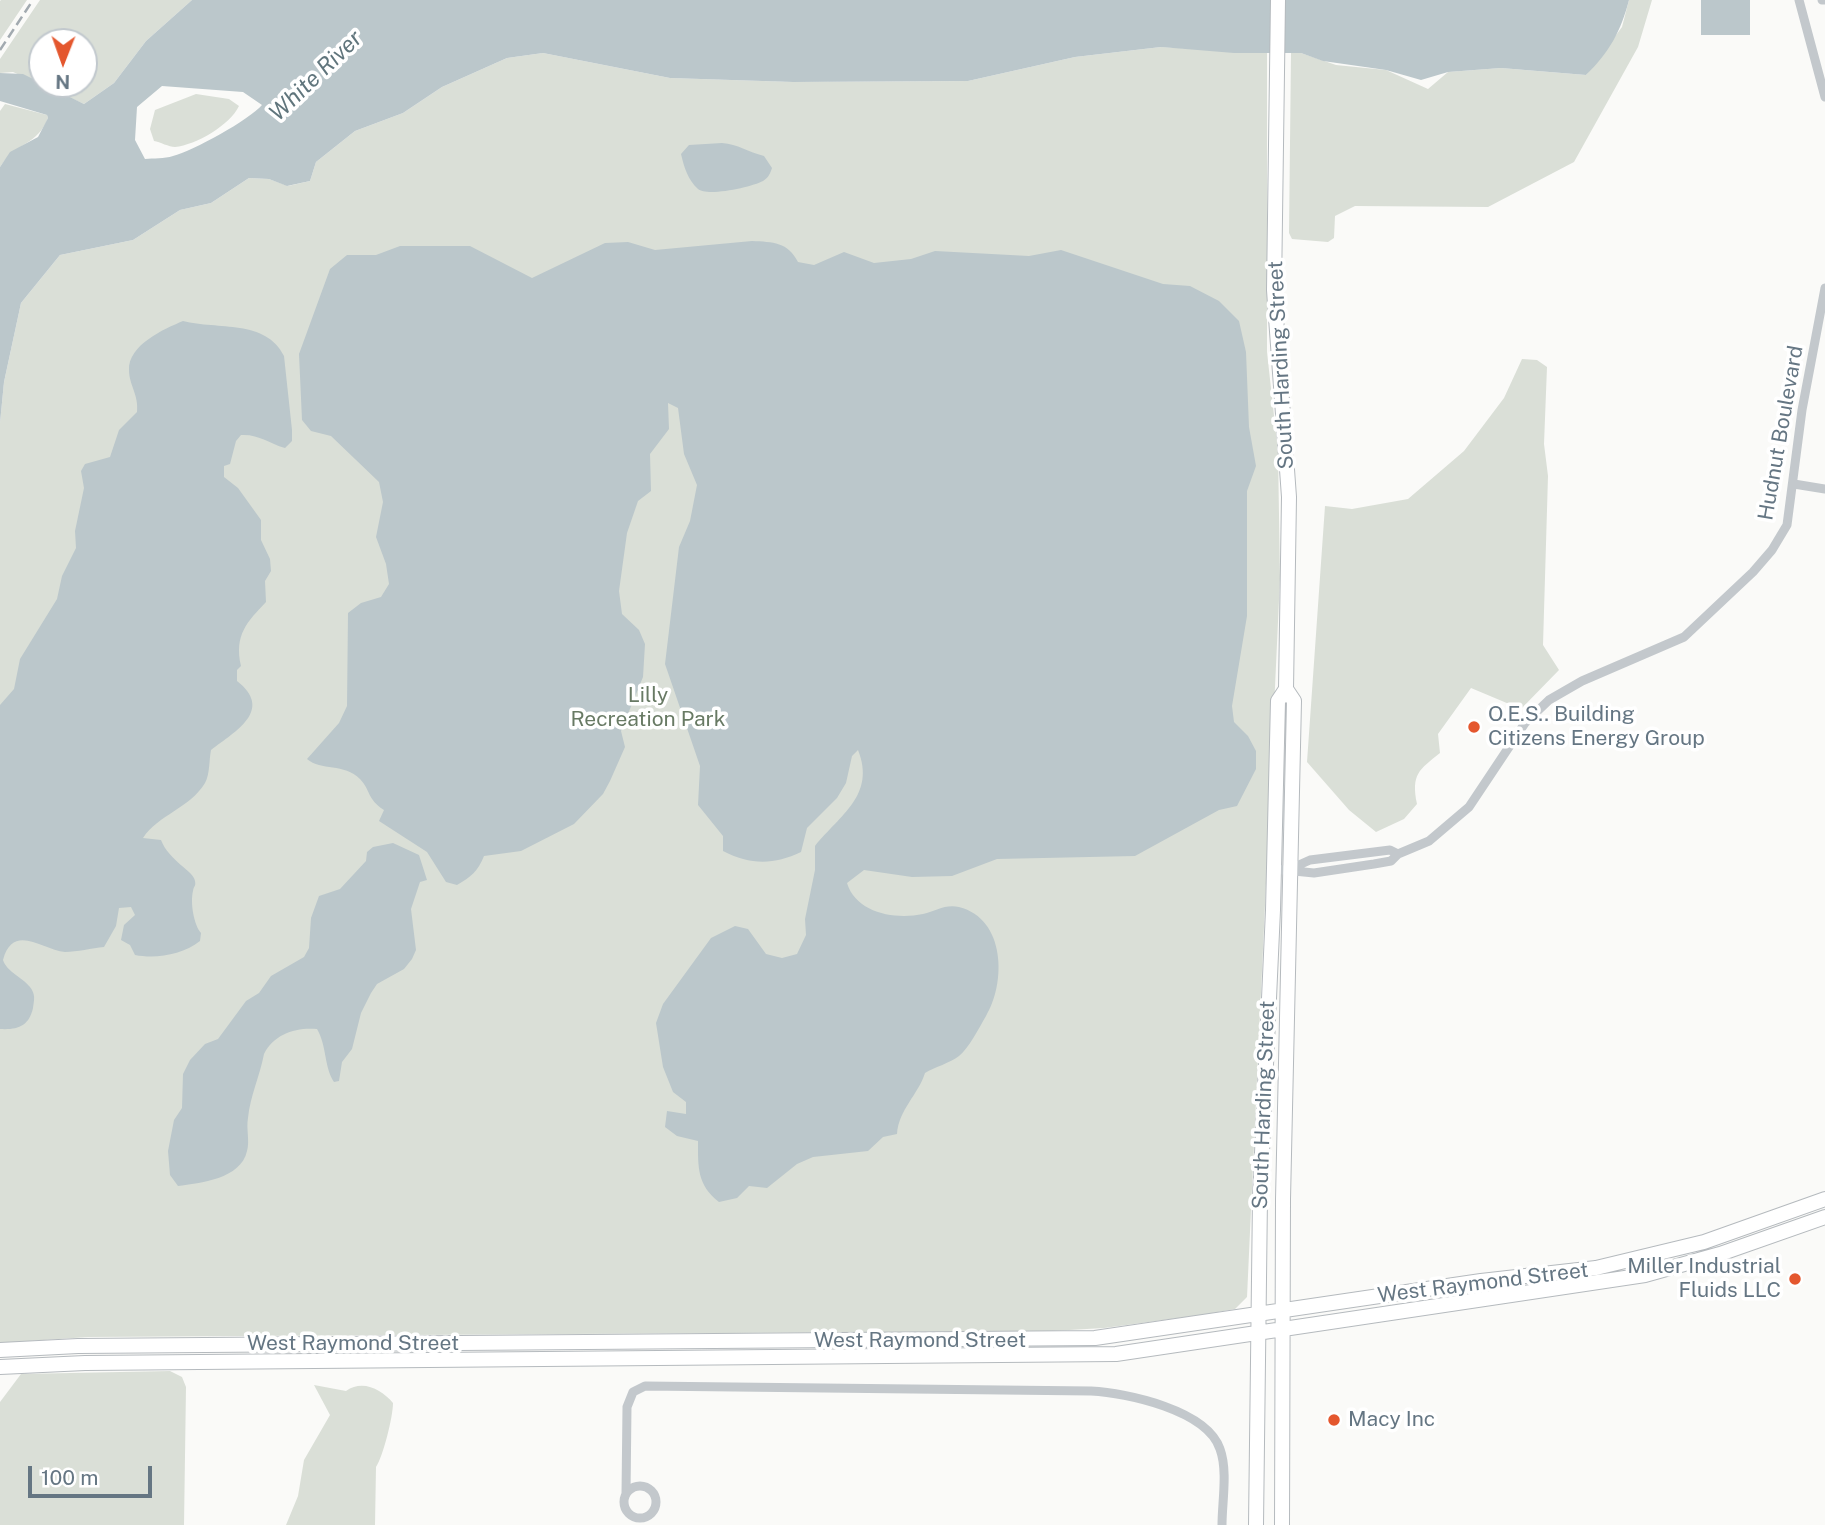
<!DOCTYPE html>
<style>
body{margin:0}
#map{position:relative;width:1825px;height:1525px;overflow:hidden;background:#fafaf8;font-family:"Public Sans",sans-serif}
canvas{display:block}
.north{position:absolute;left:28px;top:28px;width:70px;height:70px;box-sizing:border-box;background:#fff;border:2px solid #c1c8cd;border-radius:50%;rotate:181deg;font-size:19px;font-weight:700;line-height:28px;text-align:center;color:#657683}
.north::after{content:'';display:block;margin:auto;width:24px;height:32px;background:#e4572e;clip-path:polygon(50% 0,100% 100%,50% 72%,0 100%)}
.scale{position:absolute;left:28px;top:1466px;width:124px;height:32px;box-sizing:border-box;border:4px solid #657683;border-top:0;padding-left:9px;font-size:21px;line-height:24px;white-space:nowrap;color:#657683;-webkit-text-stroke:5px #fff;paint-order:stroke}
</style>
<div id="map">
<canvas width="1825" height="1525"></canvas>
<div class="north">N</div>
<div class="scale">100 m</div>
</div>
<script>
const context = document.querySelector('canvas').getContext('2d');
context.lineJoin = 'round';
function fillPath(path, color) {
  context.fillStyle = color;
  context.fill(path, 'evenodd');
}
function stroke(path, color, width, dash) {
  context.strokeStyle = color;
  context.lineWidth = width;
  context.lineCap = dash ? 'butt' : 'round';
  context.setLineDash(dash || []);
  context.stroke(path);
}
function write(font, color, halo, rows, align = 'center') {
  context.font = font + ' "Public Sans",sans-serif';
  context.lineWidth = 7;
  context.setLineDash([]);
  context.textBaseline = 'middle';
  context.strokeStyle = halo;
  context.fillStyle = color;
  for (const [text, x, y, turn = 0] of rows) {
    context.save();
    context.translate(x, y);
    context.rotate((+turn || 0) * Math.PI / 180);
    context.textAlign = isNaN(turn) ? turn : align;
    if (halo) context.strokeText(text, 0, 0);
    context.fillText(text, 0, 0);
    context.restore();
  }
}
fillPath(new Path2D(`
 M 1,0 L 27,0 L 0,40 L 0,1 Z
 M 40,0 L 192,0 L 146,41 L 114,83 L 84,104 L 13,72 L 0,73 L 0,59 ZM 42,42 L 84,42 L 84,84 L 42,84 Z
 M 1629,0 L 1652,0 L 1638,47 L 1574,162 L 1488,207 L 1355,206 L 1335,216 L 1334,238 L 1328,242 L 1292,239 L 1289,233 L 1291,53 L 1301,53 L 1336,65 L 1386,70 L 1428,89 L 1448,72 L 1501,68 L 1586,75 L 1622,27 Z
 M 1161,47 L 1267,53 L 1267,352 L 1278,452 L 1280,578 L 1247,1297 L 1235,1309 L 1201,1315 L 1104,1328 L 1052,1331 L 88,1337 L 0,1343 L 0,423 L 4,382 L 21,303 L 60,255 L 133,240 L 180,210 L 211,203 L 249,178 L 269,179 L 288,186 L 310,181 L 316,162 L 355,131 L 403,113 L 442,87 L 507,58 L 543,53 L 670,78 L 793,82 L 968,81 L 1075,57 Z
 M 196,94 L 229,99 L 239,106 C 230,125 196,145 175,147 C 169,147 160,142 154,141 L 150,129 L 155,110 Z
 M 5,104 L 47,115 L 48,118 C 37,146 17,141 0,167 L 0,111 Z
 M 1522,359 L 1537,360 L 1547,367 L 1544,444 L 1548,476 L 1543,645 L 1559,670 L 1521,709 L 1471,688 L 1438,734 L 1440,753 C 1419,770 1411,774 1417,804 L 1404,819 L 1376,832 L 1349,810 L 1307,762 L 1325,506 L 1352,509 L 1408,499 L 1464,451 L 1504,398 Z
 M 170,1371 L 182,1377 L 186,1387 L 184,1525 L 0,1525 L 0,1402 L 21,1374 Z
 M 314,1385 L 346,1391 C 363,1379 382,1390 393,1403 C 393,1417 383,1457 376,1467 L 375,1525 L 286,1525 L 298,1496 L 304,1460 L 330,1415 Z`), '#dadfd7');
fillPath(new Path2D(`
 M 192,0 L 1629,0 C 1621,31 1609,53 1586,75 L 1501,68 L 1448,72 L 1421,80 L 1386,70 L 1323,61 L 1301,53 L 1234,53 L 1161,47 L 1075,57 L 968,81 L 793,82 L 670,78 L 543,53 L 507,58 L 442,87 L 403,113 L 355,131 L 316,162 L 310,181 L 287,186 L 269,179 L 249,178 L 211,203 L 180,210 L 133,240 L 60,255 L 21,303 L 4,382 L 0,423 L 0,167 L 10,152 L 38,137 L 48,118 L 47,115 L 0,101 L 0,73 L 23,74 L 84,104 L 114,83 L 146,41 ZM 162,86 L 243,92 L 262,105 C 249,120 193,151 173,156 C 164,159 154,158 145,159 L 135,140 L 137,107 Z
 M 1701,0 L 1750,0 L 1750,35 L 1701,35 Z
 M 722,143 C 738,144 748,152 764,156 L 772,168 C 770,174 768,178 763,181 C 752,187 707,197 698,189 C 688,180 684,167 681,154 L 689,145 Z
 M 752,241 C 773,242 788,242 798,262 L 814,265 L 844,252 L 874,263 L 911,259 L 935,251 L 1029,256 L 1061,250 L 1163,284 L 1190,286 L 1219,301 L 1239,321 L 1246,352 L 1249,427 L 1256,466 L 1247,491 L 1247,616 L 1232,706 L 1234,722 L 1248,736 L 1256,751 L 1256,769 L 1237,806 L 1219,810 L 1135,856 L 997,859 L 952,876 L 912,877 L 864,870 L 847,883 C 856,913 895,920 923,914 C 936,911 945,904 959,907 C 1006,919 1006,983 986,1016 C 979,1028 969,1048 959,1056 C 950,1063 935,1067 925,1073 C 918,1095 899,1109 897,1134 L 883,1137 L 868,1151 L 813,1157 L 797,1164 L 767,1188 L 749,1186 L 737,1198 L 719,1202 C 697,1185 698,1167 698,1141 L 677,1136 L 665,1127 L 667,1111 L 686,1114 L 686,1102 L 673,1092 L 663,1067 L 656,1023 L 663,1004 L 711,938 L 735,926 L 748,929 L 766,954 L 782,958 L 797,954 L 806,935 L 805,919 L 815,870 L 815,846 C 840,815 876,795 858,750 L 852,756 L 846,783 L 837,798 L 807,828 L 801,852 C 774,865 750,865 723,851 L 723,836 L 698,805 L 700,766 L 665,664 L 679,547 L 690,521 L 697,485 L 684,454 L 678,408 L 668,403 L 669,429 L 650,454 L 651,491 L 638,501 L 627,533 L 619,591 L 622,614 L 639,630 L 645,644 L 643,677 L 621,731 L 625,747 L 610,781 L 603,794 L 574,824 L 521,851 L 484,856 C 478,871 471,877 457,885 L 446,882 L 427,852 L 379,821 L 384,810 C 367,799 371,791 360,779 C 344,763 321,771 307,759 L 339,723 L 347,706 L 348,613 L 361,603 L 381,597 L 389,584 L 386,564 L 376,537 L 383,502 L 379,482 L 331,436 L 311,431 L 302,420 L 299,354 L 330,269 L 347,255 L 376,255 L 400,246 L 470,246 L 532,278 L 605,243 L 628,242 L 655,250 Z
 M 183,321 C 218,330 266,319 284,356 L 292,430 L 292,441 L 285,448 C 268,443 259,434 241,435 L 236,441 L 230,464 L 224,466 L 224,477 L 238,488 L 261,520 L 261,540 L 270,559 L 271,571 L 265,581 L 266,602 C 247,622 234,635 241,666 L 237,670 L 237,681 C 274,710 236,731 211,750 C 209,760 210,774 205,783 C 190,808 158,815 143,838 L 161,840 C 169,861 194,871 195,881 C 196,887 194,885 193,891 C 190,903 194,925 201,933 L 200,941 C 182,955 156,959 135,955 L 130,945 L 121,940 L 124,925 L 135,915 L 131,907 L 119,908 L 116,926 L 104,947 C 92,948 77,952 65,952 C 43,950 13,922 3,960 C 7,972 22,977 30,987 C 36,995 34,1000 33,1008 C 29,1026 18,1030 0,1029 L 0,705 L 14,689 L 20,659 L 57,599 L 62,576 L 76,548 L 75,531 L 84,488 L 81,471 L 85,464 L 110,457 L 119,430 L 137,412 C 139,395 129,385 129,370 C 128,345 164,329 183,321 Z
 M 393,843 L 419,855 L 427,880 L 420,882 L 411,909 L 416,950 L 412,959 L 404,969 L 377,984 L 371,993 L 361,1013 L 352,1049 L 342,1062 L 339,1081 L 334,1082 C 324,1067 327,1046 317,1029 C 296,1027 274,1034 264,1054 C 260,1075 250,1097 248,1118 C 246,1129 250,1141 247,1151 C 241,1179 200,1183 178,1186 L 170,1175 L 168,1151 L 174,1120 L 182,1108 L 183,1074 L 190,1060 L 205,1044 L 218,1039 L 246,1001 L 259,993 L 271,976 L 304,957 L 309,948 L 311,918 L 319,896 L 340,889 L 366,861 L 367,852 L 373,847 Z`), '#bbc7cb');
const primary = new Path2D(`
 M 1278,0 L 1274,290 L 1289,497 L 1286,689 L 1294,701 L 1283,1199 L 1282,1525
 M 0,1350 L 78,1346 L 1095,1338 L 1481,1281 L 1596,1268 L 1704,1242 L 1825,1199
 M 0,1367 L 85,1363 L 1116,1354 L 1645,1275 L 1720,1254 L 1825,1217
 M 1256,1525 L 1260,1197 L 1273,910 L 1278,701 L 1286,689`);
stroke(primary, '#b5babe', 16);
stroke(new Path2D(`
 M 1799,0 L 1825,97
 M 1822,0 L 1825,0
 M 1794,484 L 1825,489
 M 1274,869 L 1314,873 L 1374,864 L 1391,861 L 1398,854 L 1429,841 L 1469,807 L 1525,723 L 1549,700 L 1582,681 L 1684,637 L 1753,572 L 1772,550 L 1787,525 L 1802,410 L 1825,288
 M 1290,869 L 1310,860 L 1390,850 L 1398,854
 M624 1502a16 16 0 1 1 32 0a16 16 0 1 1-32 0Z
 M 626,1494 L 627,1407 L 633,1392 L 645,1386 L 1091,1391 C 1127,1393 1207,1410 1220,1449 C 1228,1471 1222,1502 1222,1525`), '#c3c8cc', 9);
stroke(primary, '#fff', 14);
stroke(new Path2D(`
 M 0,50 L 33,0`), '#a2aab0', 2.5, [10, 5]);
for (const [x, y, r, color] of [
 [1474,727,7,"#e4572e"],
 [1795,1279,7,"#e4572e"],
 [1334,1420,7,"#e4572e"]
]) {
  const dot = new Path2D();
  dot.arc(x, y, r, 0, 2 * Math.PI);
  context.fillStyle = color;
  context.fill(dot);
  stroke(dot, '#fff', 2.5);
}
write('21px', '#657683', '#fff', [
 ["South Harding Street",1281,365,-93],
 ["Hudnut Boulevard",1781,433,-80],
 ["South Harding Street",1264,1105,-88],
 ["West Raymond Street",1483,1283,-7],
 ["West Raymond Street",920,1341],
 ["West Raymond Street",353,1344]
]);
write('21px', '#687a64', '#fff', [
 ["Lilly",648,696],
 ["Recreation Park",648,720]
]);
write('21px', '#657683', '#fff', [
 ["O.E.S.. Building",1488,715],
 ["Citizens Energy Group",1488,739],
 ["Miller Industrial",1781,1267,"right"],
 ["Fluids LLC",1781,1291,"right"],
 ["Macy Inc",1348,1420]
], 'left');
write('italic 23px', '#60757c', '#fff', [
 ["White River",316,76,-44]
]);
</script>
